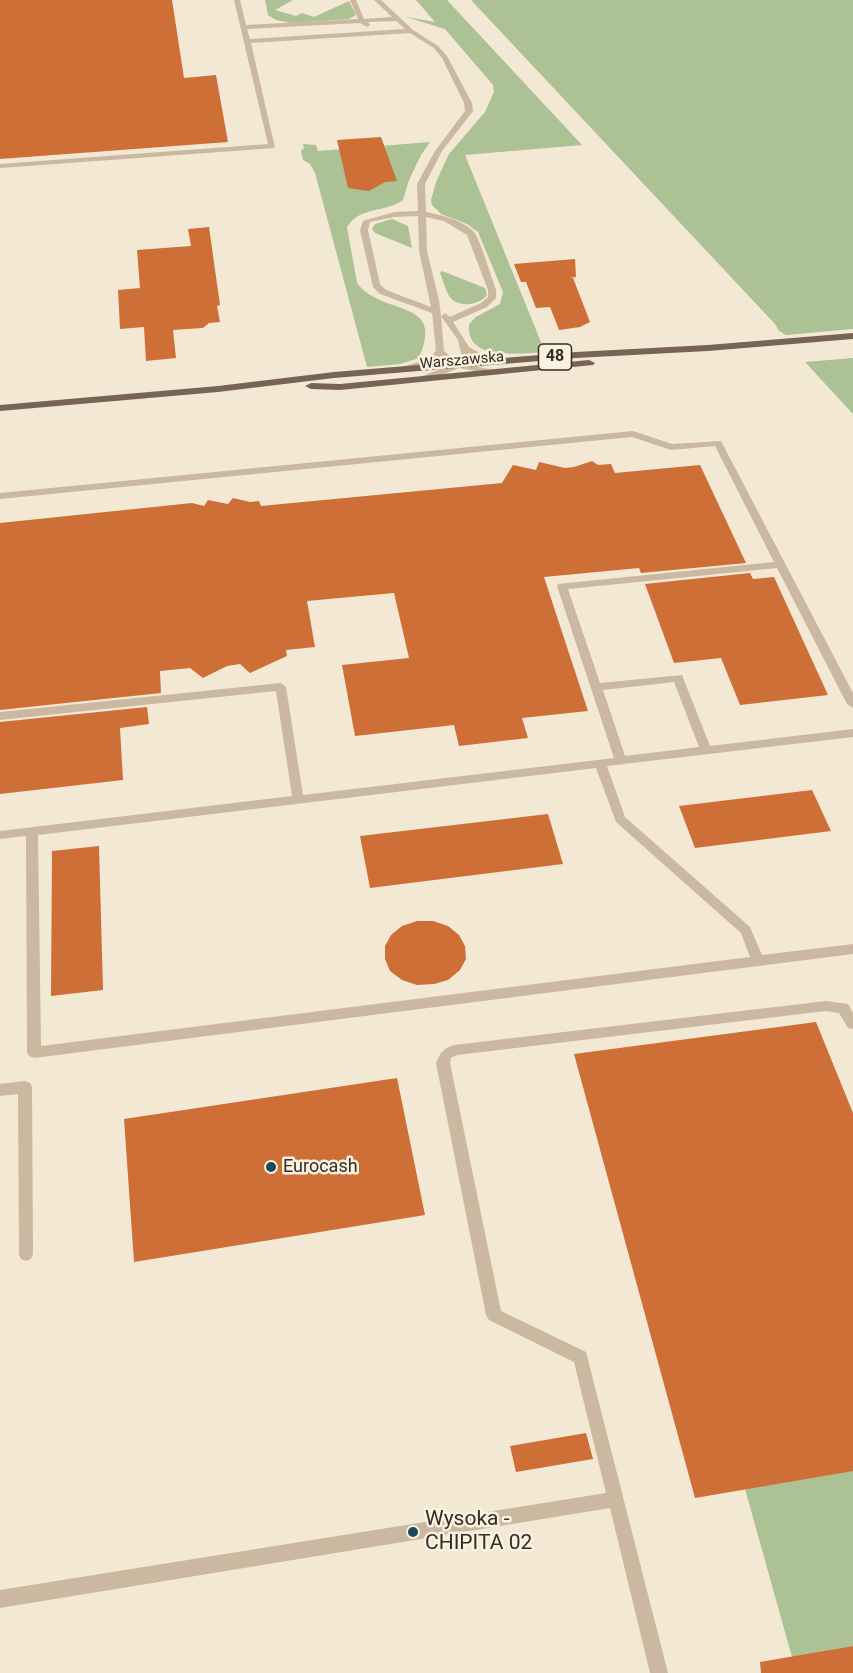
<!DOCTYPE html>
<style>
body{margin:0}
canvas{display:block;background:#f2e8d4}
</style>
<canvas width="853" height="1673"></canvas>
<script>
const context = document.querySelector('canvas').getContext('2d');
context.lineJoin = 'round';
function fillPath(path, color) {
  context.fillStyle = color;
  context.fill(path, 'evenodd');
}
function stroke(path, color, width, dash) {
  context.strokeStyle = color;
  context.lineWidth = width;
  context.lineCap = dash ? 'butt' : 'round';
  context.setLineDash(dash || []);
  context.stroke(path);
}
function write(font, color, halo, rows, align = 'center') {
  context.font = font + ' Roboto,sans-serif';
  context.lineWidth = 5;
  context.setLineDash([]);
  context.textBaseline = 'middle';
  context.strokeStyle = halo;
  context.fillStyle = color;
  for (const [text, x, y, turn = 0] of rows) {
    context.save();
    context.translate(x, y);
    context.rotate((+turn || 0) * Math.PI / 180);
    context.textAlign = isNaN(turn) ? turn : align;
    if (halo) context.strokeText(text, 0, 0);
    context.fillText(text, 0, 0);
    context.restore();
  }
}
fillPath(new Path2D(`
 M 265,0 L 293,0 L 275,10 L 296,16 L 302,13 L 314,17 L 349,1 L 356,15 L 349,19 L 292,23 L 276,20 L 268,15 Z
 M 416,0 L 447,0 L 582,145 L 465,155 L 545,352 C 520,353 465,362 469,324 L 476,317 L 500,304 L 503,292 L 478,232 L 467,224 L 441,214 L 432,205 L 431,200 L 436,182 L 449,154 L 485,112 L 494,92 L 493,85 L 445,29 L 406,17 L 435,22 Z
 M 471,0 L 853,0 L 853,329 L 786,335 L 779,331 L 775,324 Z
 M 430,142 L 421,155 L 409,180 L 403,200 C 385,213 360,206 347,227 L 357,283 C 382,317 446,297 419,358 L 400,364 L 367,367 L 315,173 L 310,164 L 303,160 L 301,150 L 304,149 L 303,144 L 316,145 L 318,151 Z
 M 392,219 L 408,226 L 412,248 L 375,233 L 372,229 L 375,224 Z
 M 442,271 L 485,288 L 487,295 C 479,306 457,308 449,296 C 445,289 443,280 440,273 Z
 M 853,358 L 853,414 L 805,362 Z
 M 853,1451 L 853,1646 L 792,1657 L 745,1489 Z`), '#acc194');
fillPath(new Path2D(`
 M 0,0 L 172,0 L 184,78 L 216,75 L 228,142 L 0,159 Z
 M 381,137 L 397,181 L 385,182 L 369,191 L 348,188 L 337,140 Z
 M 209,227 L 220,305 L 217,306 L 220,322 L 209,323 L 203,328 L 173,330 L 176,358 L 146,361 L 144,327 L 120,329 L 118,290 L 140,288 L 137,250 L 191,246 L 188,229 Z
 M 575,259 L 576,277 L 569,278 L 573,278 L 590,322 L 580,327 L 559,330 L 550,307 L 536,308 L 526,282 L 521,282 L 514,264 Z
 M 592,461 L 598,465 L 611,464 L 615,473 L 700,465 L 746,563 L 641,573 L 639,568 L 544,577 L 588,711 L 522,718 L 528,738 L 459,746 L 454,725 L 355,736 L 342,665 L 409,658 L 394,593 L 307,601 L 315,647 L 286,650 L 287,656 L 250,673 L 240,664 L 227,666 L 203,678 L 190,668 L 160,671 L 161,693 L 0,710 L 0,523 L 192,503 L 204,506 L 208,500 L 228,504 L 233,498 L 250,502 L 259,501 L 261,506 L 502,483 L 513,465 L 536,470 L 539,462 L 565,468 L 574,467 Z
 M 750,573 L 753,579 L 774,577 L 828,695 L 740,705 L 721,658 L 674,663 L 645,584 Z
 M 147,707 L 149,724 L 120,728 L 123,780 L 0,794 L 0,722 Z
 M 812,790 L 831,831 L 695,848 L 679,806 Z
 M 548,814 L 563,864 L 370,888 L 360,836 Z
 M 99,846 L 103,990 L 51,996 L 52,851 Z
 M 417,921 L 433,921 L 448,926 L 459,935 L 465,946 L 466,959 L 460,970 L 448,980 L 434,984 L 417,985 L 402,980 L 390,971 L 385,959 L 385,946 L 391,935 L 402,926 Z
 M 816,1022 L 853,1113 L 853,1471 L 695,1498 L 574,1054 Z
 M 397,1078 L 425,1215 L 134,1262 L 124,1119 Z
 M 586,1433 L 593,1459 L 516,1472 L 510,1446 Z
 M 853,1646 L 853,1673 L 761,1673 L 760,1662 Z`), '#cd6f37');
fillPath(new Path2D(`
 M 234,0 L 240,0 L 246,25 L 358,19 L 350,0 L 356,0 L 364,19 L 392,17 L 374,0 L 381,0 L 413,30 L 438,46 L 447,56 L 472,103 L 473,111 L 442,151 L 425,184 L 426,212 C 441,215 463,220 474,232 C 480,239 492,279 496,290 L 496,298 L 487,307 L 453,322 L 469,347 L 484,355 L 507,359 L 508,361 L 504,364 L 478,359 L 470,355 L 470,358 L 465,364 L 498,371 L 498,375 L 459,368 L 423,382 L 417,382 L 417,378 L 451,365 L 440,357 L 432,364 L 401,371 L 401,367 L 426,360 L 436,351 L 432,313 L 380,294 L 373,287 L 360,230 L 363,221 L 394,212 L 418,211 L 417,184 L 435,151 L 465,111 L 464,103 L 442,58 L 434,48 L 410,33 L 251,43 L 275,148 L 0,168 L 0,164 L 268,144 ZM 396,21 L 405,29 L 250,39 L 247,29 L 360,23 L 367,27 L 370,25 L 368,22 ZM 418,216 L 419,251 L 431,307 L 386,290 L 380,284 L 368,230 L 370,222 L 394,217 ZM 426,217 L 444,221 L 467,235 L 488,290 L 488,297 L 481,303 L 450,317 L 445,313 L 441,316 L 439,300 L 427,251 ZM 441,316 L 458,340 L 462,357 L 457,361 L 444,351 Z
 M 633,431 L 672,444 L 721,441 L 853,693 L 853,708 L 847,704 L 777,568 L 568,589 L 600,683 L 682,675 L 710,746 L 853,729 L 853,737 L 607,766 L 625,817 L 750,927 L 762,955 L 853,944 L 853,954 L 34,1058 L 29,1056 L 27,1052 L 26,836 L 0,839 L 0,831 L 292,796 L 276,691 L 0,720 L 0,712 L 281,683 L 286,687 L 303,795 L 614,758 L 557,586 L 558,584 L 774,562 L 715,446 L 671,450 L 632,437 L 0,499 L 0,493 ZM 674,682 L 699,747 L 625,756 L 603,690 ZM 596,768 L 616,822 L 741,933 L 750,957 L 41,1046 L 38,835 Z
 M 826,1001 L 848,1004 L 853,1013 L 853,1029 L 848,1028 L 839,1013 L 826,1011 L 457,1055 L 451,1058 L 450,1063 L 501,1311 L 586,1352 L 668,1673 L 650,1673 L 610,1508 L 0,1608 L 0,1590 L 606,1493 L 574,1362 L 489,1320 L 486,1315 L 436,1063 C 440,1053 443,1048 454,1045 Z
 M 25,1081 L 30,1083 L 32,1087 L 33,1254 L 31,1259 L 26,1261 L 21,1259 L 19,1254 L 18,1094 L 0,1096 L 0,1084 Z`), '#cab9a0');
fillPath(new Path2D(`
 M 853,333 L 853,339 L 708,351 L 576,358 L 334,378 L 218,392 L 0,411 L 0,405 L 218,386 L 334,372 L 576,352 L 708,345 Z
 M 589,360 L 595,363 L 593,365 L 340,390 L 311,389 L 305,386 L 311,383 L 340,384 Z`), '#776454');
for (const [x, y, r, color] of [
 [271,1167,6,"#184a57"],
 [413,1532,6,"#184a57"]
]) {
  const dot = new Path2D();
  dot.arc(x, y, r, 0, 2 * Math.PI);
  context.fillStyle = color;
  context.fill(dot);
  stroke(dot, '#faf1e1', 2);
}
write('15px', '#332b24', '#faf1e1', [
 ["Warszawska",462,361,-5]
]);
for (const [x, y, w] of [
 [555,357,33]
]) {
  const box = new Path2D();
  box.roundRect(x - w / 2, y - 13, w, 26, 4.5);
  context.fillStyle = '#faf1e1';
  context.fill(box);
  stroke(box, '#332b24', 1.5);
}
write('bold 16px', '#332b24', null, [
 ["48",555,357]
]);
write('18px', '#332b24', '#faf1e1', [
 ["Eurocash",283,1167]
], 'left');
write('21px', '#332b24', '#faf1e1', [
 ["Wysoka -",425,1520],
 ["CHIPITA 02",425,1544]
], 'left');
</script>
